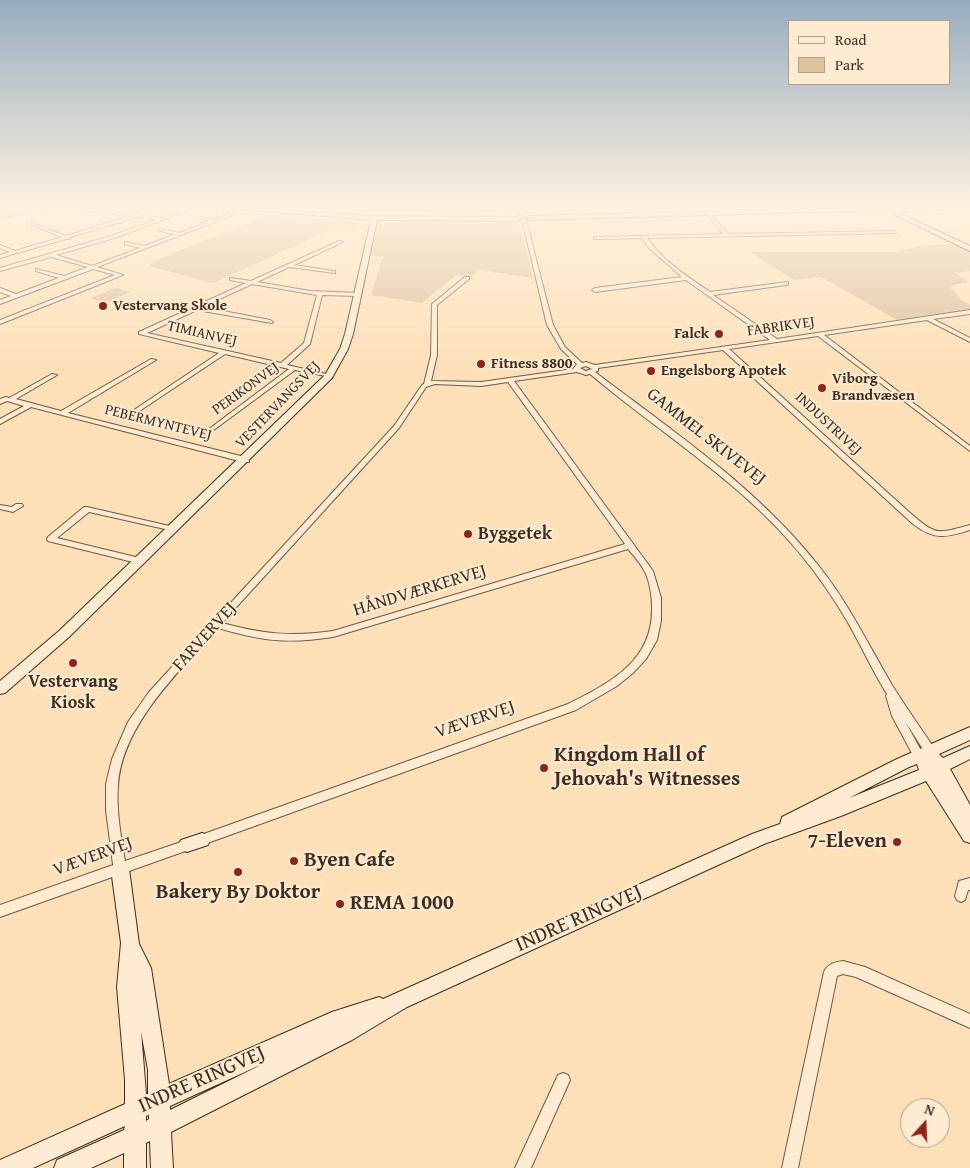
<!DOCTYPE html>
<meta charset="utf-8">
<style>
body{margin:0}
#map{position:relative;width:970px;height:1168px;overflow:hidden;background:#fde0b8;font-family:"Gentium Book Plus",serif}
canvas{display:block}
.legend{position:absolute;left:788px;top:20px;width:162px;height:65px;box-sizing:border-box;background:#feebd1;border:1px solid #b19f8a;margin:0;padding:6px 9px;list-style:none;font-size:15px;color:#3e2e20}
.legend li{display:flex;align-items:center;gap:10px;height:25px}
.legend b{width:25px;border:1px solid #b19f8a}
.north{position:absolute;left:900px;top:1098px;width:50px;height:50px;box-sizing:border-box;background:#feebd1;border:1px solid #b19f8a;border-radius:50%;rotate:20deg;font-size:14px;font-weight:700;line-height:20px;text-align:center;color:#3e2e20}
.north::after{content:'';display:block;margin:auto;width:18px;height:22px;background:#8f2418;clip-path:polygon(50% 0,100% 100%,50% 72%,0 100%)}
</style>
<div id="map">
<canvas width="970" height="1168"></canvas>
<ul class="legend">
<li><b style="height:6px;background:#feebd1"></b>Road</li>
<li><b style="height:14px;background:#ddc29e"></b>Park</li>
</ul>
<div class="north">N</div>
</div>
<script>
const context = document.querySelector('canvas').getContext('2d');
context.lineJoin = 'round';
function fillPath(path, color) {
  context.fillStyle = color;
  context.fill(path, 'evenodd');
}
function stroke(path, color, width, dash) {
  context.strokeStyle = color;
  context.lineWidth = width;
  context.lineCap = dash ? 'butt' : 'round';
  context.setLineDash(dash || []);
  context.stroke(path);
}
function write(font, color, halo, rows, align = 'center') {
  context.font = font + ' "Gentium Book Plus",serif';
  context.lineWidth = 4;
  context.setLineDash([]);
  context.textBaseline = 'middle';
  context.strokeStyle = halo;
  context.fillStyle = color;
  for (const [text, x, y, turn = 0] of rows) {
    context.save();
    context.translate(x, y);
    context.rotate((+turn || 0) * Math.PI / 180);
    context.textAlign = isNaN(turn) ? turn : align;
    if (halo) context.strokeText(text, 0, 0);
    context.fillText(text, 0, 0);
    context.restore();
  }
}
fillPath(new Path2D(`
 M 267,215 L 360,221 L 358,231 L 326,232 L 213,283 L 149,266 L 154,261 Z
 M 385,223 L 514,223 L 520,225 L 533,278 L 479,270 L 471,278 L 456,275 L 422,303 L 371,295 L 383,257 L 370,255 L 379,224 Z
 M 952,244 L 970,252 L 970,271 L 955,273 L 969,282 L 953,285 L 951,288 L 961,300 L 970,305 L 970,309 L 897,320 L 821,277 L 794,280 L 750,252 L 895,252 L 919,246 Z
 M 116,288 L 130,292 L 105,303 L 90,298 Z`), '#ddc29e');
const street = new Path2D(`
 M 40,207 L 45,207 L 38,211 L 0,218 L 0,216 L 36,209 Z
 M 192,207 L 197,207 L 115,238 L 56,255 L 92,266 L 140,248 L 125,244 L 125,242 L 145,246 L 175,234 L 160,231 L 160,229 L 180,233 L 210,221 L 196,218 L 196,216 L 215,220 L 229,214 L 233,215 L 97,267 L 123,275 L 0,324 L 0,320 L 115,275 L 93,269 L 0,304 L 0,300 L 11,296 L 0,292 L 0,288 L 16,294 L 59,278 L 36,271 L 36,269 L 64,276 L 88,267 L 51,257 L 0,271 L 0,268 L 111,236 L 157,220 L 137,217 L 70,237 L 70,239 L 66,239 L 0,258 L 0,255 L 10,252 L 0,248 L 0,245 L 15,251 L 62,237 L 32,225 L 32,223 L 66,236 L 130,216 L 81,210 L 82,208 L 162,218 Z
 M 519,207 L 523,207 L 524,216 L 520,215 Z
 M 709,212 L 728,234 L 894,231 L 896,232 L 894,233 L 647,238 C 663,261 688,277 710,292 L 788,282 L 788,284 L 786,285 L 713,295 L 777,339 L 970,310 L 970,314 L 933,319 L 970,338 L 970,342 L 927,320 L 824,335 L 970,446 L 970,451 L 818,336 L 729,349 L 909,512 C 937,536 936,534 970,525 L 970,530 C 945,538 934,540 913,524 L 723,350 L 598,368 L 598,371 L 595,372 C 674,432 756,487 818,565 C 848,602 868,644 892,685 C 905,706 920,727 934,748 L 935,751 L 934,754 L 930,755 L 926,754 L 905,721 L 924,756 L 923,759 L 919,760 L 915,759 L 892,716 L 886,696 L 887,694 C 872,670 861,645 847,621 C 837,604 825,586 813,570 C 753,489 666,438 590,374 L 586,375 L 577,372 L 514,381 L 653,571 L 661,598 L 661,621 L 657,640 L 646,659 L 633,673 L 617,686 L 576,710 L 202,845 L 198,844 L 196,840 L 198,836 L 568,704 C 610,683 653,661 652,608 C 652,597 650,584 646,574 C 642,565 634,556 628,549 L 333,637 C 288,644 262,641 218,628 C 180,670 121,726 118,786 C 116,811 121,836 125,861 L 187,840 L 191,841 L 193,845 L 191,849 L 0,917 L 0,905 L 113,865 L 106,810 L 106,784 L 112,759 L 128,722 L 149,692 L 213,622 L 394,426 L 422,385 L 424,384 L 431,355 L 432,304 L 465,277 L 469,277 L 469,279 L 437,305 L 437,355 L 431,381 L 481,382 L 573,369 L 577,364 L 561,349 L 547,325 L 522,219 L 526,220 L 553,325 L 565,347 L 582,363 L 586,362 L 595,365 L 770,340 L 686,280 L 595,292 L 592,290 L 595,288 L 682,277 L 649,248 L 642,238 L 596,239 L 594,239 L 594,237 L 723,234 L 707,213 ZM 586,366 L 592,369 L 586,371 L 580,368 ZM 508,382 L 625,544 L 333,631 C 291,637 263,634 222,623 L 399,428 L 426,387 L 435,384 L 481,386 Z
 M 339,241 L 343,242 L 294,265 L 333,271 L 335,271 L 335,273 L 289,267 L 257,282 L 310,291 L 359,293 L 360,294 L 357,296 L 322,295 L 310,344 L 287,365 L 331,375 L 331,377 L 295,370 L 211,432 L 208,430 L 209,429 L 289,369 L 225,354 L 138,412 L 134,412 L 134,410 L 219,353 L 139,334 L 139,332 L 246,283 L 230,280 L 230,278 L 251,281 ZM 252,284 L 317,295 L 304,343 L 281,363 L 147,333 L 197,310 L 272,323 L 273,322 L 270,320 L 202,307 Z
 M 151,359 L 156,360 L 68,413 L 249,458 L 249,462 L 243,462 L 31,407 L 0,424 L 0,419 L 24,406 L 7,401 L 0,404 L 0,399 L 6,397 L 9,398 L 52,374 L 57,375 L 16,399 L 61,411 Z
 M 16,504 L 22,504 L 23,506 L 13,512 L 0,509 L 0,505 L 12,507 Z
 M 84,507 L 87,507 L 174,527 L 178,529 L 174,531 L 89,512 L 57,538 L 144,559 L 145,561 L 144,563 L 141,564 L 48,541 L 47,539 L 48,537 Z
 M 970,878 L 970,890 L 968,890 L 965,900 L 961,902 L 957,900 L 955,896 L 959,881 Z
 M 843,961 L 865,967 L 970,1014 L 970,1028 L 856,977 L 843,974 L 837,976 L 798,1168 L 782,1168 L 824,972 C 827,964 835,962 843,961 Z
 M 563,1073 L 568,1075 L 570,1080 L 531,1168 L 515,1168 L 558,1075 Z`);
const secondary = new Path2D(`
 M 217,207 L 242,207 L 374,216 L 517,217 L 520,219 L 517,221 L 377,220 L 353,334 L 348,349 L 332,378 L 69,637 L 5,693 L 0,694 L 0,681 L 59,631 L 325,375 L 340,349 L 345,334 L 371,220 Z
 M 883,207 L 885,210 L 529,220 L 526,218 L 529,216 Z
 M 913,207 L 952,207 L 949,209 L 902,211 L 899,209 Z
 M 897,212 L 970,246 L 970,251 L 895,215 Z
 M 970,727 L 970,740 L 939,754 L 943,758 L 970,746 L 970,759 L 950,769 L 970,805 L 970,843 L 964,841 L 926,781 L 841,816 L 764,844 L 407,1007 L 352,1040 L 171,1132 L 173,1168 L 151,1168 L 150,1141 L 146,1143 L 146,1168 L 124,1168 L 124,1153 L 91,1168 L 54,1168 L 57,1160 L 124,1130 L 125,1126 L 33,1168 L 0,1168 L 0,1160 L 125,1104 L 125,1080 L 117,987 L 121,943 L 111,869 L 114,863 L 120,861 L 126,863 L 129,869 L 139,944 L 151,968 L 169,1084 L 332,1012 L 379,997 L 383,999 L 752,834 L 780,824 L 782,817 L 897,759 ZM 917,764 L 919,770 L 849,798 L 909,767 ZM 141,1031 L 148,1070 L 148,1094 L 146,1094 ZM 267,1062 L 170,1110 L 170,1106 ZM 149,1115 L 149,1119 L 146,1121 L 146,1116 Z
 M 202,833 L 208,835 L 210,840 L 208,845 L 187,852 L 181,850 L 178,845 L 181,840 Z`);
stroke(street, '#6e5a46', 2);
stroke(secondary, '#3e2e20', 2);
fillPath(street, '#feebd1');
fillPath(secondary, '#feebd1');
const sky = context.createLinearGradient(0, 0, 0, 370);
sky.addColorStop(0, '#96adc0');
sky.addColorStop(0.56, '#fef1df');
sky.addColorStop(1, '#fef1df00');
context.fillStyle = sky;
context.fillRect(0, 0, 970, 370);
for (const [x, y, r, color] of [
 [103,306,5,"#8f2418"],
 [719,334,5,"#8f2418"],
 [481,364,5,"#8f2418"],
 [651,371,5,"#8f2418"],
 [822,388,5,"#8f2418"],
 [468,534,5,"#8f2418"],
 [73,663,5,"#8f2418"],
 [544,768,5,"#8f2418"],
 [897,842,5,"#8f2418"],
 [294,861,5,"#8f2418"],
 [238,872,5,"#8f2418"],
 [340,904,5,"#8f2418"]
]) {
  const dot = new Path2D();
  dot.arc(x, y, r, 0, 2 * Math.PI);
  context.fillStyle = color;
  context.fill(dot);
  stroke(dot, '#feebd1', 2);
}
write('bold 15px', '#3e2e20', '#feebd1', [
 ["Vestervang Skole",113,306],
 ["Falck",709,334,"right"],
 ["Fitness 8800",491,364],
 ["Engelsborg Apotek",661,371],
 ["Viborg",832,379],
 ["Brandvæsen",832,396]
], 'left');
write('15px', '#3e2e20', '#feebd1', [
 ["FABRIKVEJ",781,327,-8],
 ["TIMIANVEJ",202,334,13],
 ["PERIKONVEJ",246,389,-36],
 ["VESTERVANGSVEJ",278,405,-46],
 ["PEBERMYNTEVEJ",158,423,14],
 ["INDUSTRIVEJ",828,424,43]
]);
write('18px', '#3e2e20', '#feebd1', [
 ["GAMMEL SKIVEVEJ",706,437,38],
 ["HÅNDVÆRKERVEJ",420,591,-17],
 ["FARVERVEJ",205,637,-48],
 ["VÆVERVEJ",475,720,-19],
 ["VÆVERVEJ",93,857,-20]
]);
write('bold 18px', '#3e2e20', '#feebd1', [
 ["Byggetek",478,534],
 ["Vestervang",73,682,"center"],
 ["Kiosk",73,703,"center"]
], 'left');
write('bold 21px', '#3e2e20', '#feebd1', [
 ["Kingdom Hall of",554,756],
 ["Jehovah's Witnesses",554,780],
 ["7-Eleven",887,842,"right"],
 ["Byen Cafe",304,861],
 ["Bakery By Doktor",238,893,"center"],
 ["REMA 1000",350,904]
], 'left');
write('21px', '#3e2e20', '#feebd1', [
 ["INDRE RINGVEJ",579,919,-24],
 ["INDRE RINGVEJ",202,1080,-24]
]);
</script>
